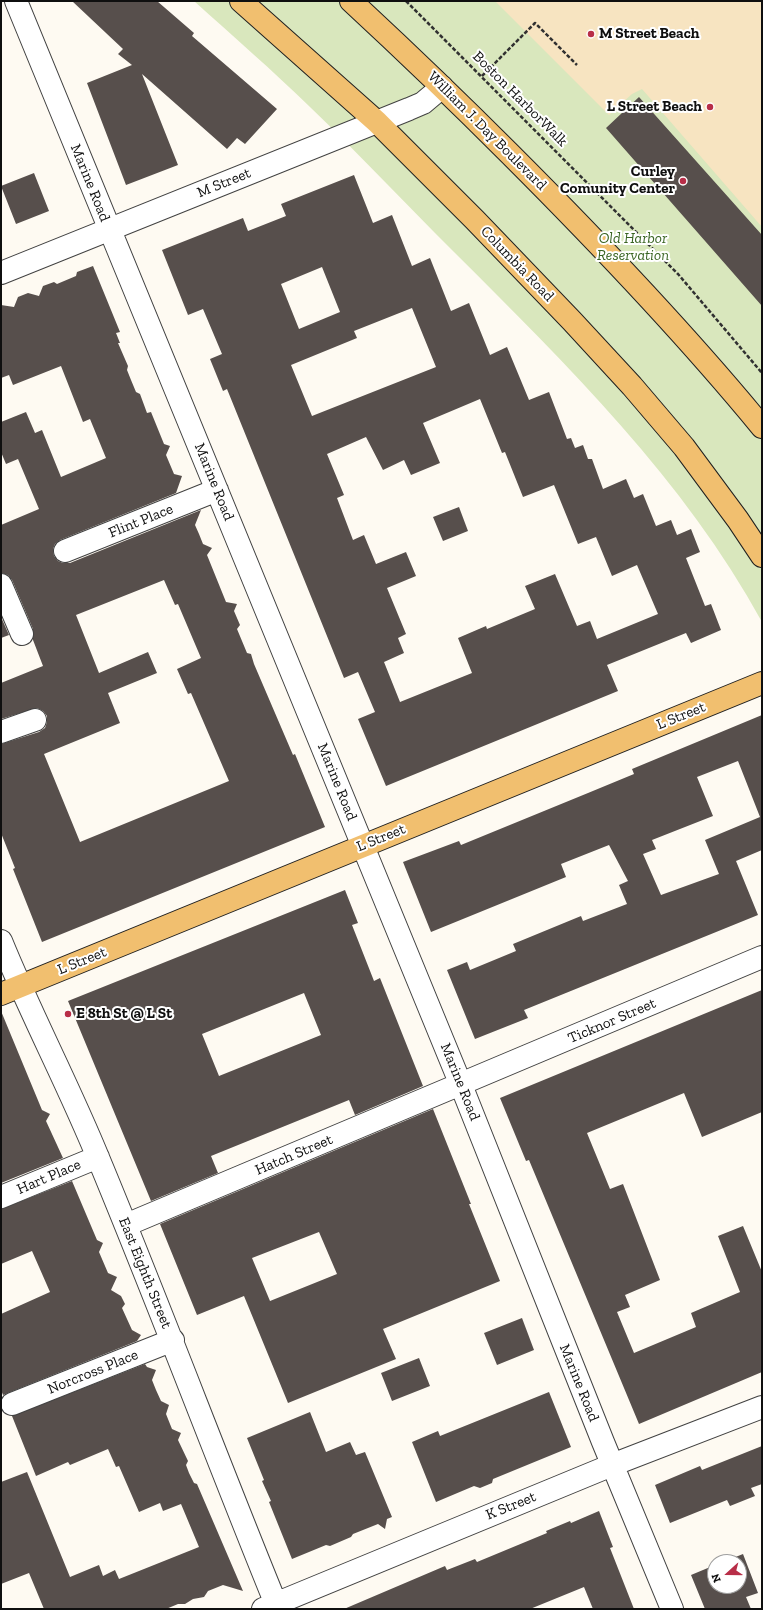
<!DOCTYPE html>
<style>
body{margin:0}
#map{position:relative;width:763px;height:1610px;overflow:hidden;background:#fefaf2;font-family:"Zilla Slab",serif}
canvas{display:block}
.frame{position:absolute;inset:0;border:2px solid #0f0f0f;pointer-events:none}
.north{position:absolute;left:707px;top:1554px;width:40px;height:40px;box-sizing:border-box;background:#fff;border:1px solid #9f9f9f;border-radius:50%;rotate:249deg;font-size:11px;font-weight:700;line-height:16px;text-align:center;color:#0f0f0f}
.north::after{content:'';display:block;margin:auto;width:14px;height:18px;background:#b82e48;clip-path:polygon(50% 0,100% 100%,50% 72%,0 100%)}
</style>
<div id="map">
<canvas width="763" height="1610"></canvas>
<div class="frame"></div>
<div class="north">N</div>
</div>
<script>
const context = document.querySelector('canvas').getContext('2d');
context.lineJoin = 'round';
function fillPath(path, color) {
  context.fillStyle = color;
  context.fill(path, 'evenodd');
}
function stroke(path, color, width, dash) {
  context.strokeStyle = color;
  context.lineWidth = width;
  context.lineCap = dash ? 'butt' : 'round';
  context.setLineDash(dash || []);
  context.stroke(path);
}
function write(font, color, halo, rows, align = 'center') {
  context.font = font + ' "Zilla Slab",serif';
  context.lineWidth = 4;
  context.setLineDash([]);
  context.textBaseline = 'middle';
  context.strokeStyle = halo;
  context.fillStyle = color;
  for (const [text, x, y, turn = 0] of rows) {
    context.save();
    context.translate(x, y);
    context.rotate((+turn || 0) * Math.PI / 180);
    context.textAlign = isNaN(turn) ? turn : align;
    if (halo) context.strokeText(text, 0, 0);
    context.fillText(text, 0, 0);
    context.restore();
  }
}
fillPath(new Path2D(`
 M 194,1 L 762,1 L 762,622 C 684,479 568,366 454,252 C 406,204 359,154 310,107 C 273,71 233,36 194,1 Z`), '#d9e7bd');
fillPath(new Path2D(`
 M 495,1 L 762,1 L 762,227 L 642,89 L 632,94 L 609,115 Z`), '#f7e4c1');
fillPath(new Path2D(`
 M 72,1 L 157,1 L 194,33 L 192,36 L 277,109 L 245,144 L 237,138 L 227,149 L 142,74 L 178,165 L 126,185 L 87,83 L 132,65 L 118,54 L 123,49 Z
 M 639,97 L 762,235 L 762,306 L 606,128 Z
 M 34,173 L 49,211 L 16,224 L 1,186 Z
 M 354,175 L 373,223 L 392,215 L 412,266 L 430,258 L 451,311 L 469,303 L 490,355 L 507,347 L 529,400 L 549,392 L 567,439 L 571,438 L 575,448 L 583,445 L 588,459 L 592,459 L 603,489 L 626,479 L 634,498 L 643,494 L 656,526 L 671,520 L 677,535 L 691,529 L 700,552 L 686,558 L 705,606 L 711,604 L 721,630 L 691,643 L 686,633 L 607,665 L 618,691 L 386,786 L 358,719 L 375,712 L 358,672 L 344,678 L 227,389 L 223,391 L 210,359 L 222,354 L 203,309 L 188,315 L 162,250 L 243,218 L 248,231 L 286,216 L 281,204 ZM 322,267 L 340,312 L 299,329 L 281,284 ZM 412,308 L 436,367 L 312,416 L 291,365 L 357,338 L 354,331 ZM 480,399 L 502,453 L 505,452 L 523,497 L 554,485 L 578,544 L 596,537 L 612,576 L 637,565 L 658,614 L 597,639 L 590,621 L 577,626 L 555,574 L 525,586 L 535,609 L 487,629 L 486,626 L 458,638 L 472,673 L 400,702 L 384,662 L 404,653 L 398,638 L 406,634 L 387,588 L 416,576 L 406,552 L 376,564 L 364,535 L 353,540 L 337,498 L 344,495 L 327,454 L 366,437 L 383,470 L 404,460 L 411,475 L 440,463 L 423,423 Z
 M 93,266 L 120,332 L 116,333 L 120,343 L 118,343 L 128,366 L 127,370 L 131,380 L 136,392 L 140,394 L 147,413 L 151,412 L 164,444 L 170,446 L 166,455 L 174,474 L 182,476 L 176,493 L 60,540 L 55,544 L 53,549 L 54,556 L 58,561 L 63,563 L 70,563 L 201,510 L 195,525 L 199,534 L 203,544 L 212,548 L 207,555 L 226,602 L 237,604 L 234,611 L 240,625 L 237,629 L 247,653 L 251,654 L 254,664 L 293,755 L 295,754 L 325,827 L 42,942 L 13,869 L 15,868 L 1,833 L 1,744 L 39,732 L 45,728 L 47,722 L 47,716 L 43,711 L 37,708 L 1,719 L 1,683 L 43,666 L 33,640 L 33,629 L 12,580 L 8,575 L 1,573 L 1,525 L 39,509 L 18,459 L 6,464 L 1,452 L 1,422 L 26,412 L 35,433 L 42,430 L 61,477 L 106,458 L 90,419 L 83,422 L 61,366 L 13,385 L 9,375 L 1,378 L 1,305 L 14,307 L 18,297 L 28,293 L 39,296 L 43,286 L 54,282 L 57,284 L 76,276 L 77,272 ZM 164,580 L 175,605 L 178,604 L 201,658 L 177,669 L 188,694 L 191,693 L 229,781 L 80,842 L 44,754 L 120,723 L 108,693 L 157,673 L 148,652 L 99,673 L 76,615 Z
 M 459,507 L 468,531 L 443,541 L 433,517 Z
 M 1,617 L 9,635 L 1,638 Z
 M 762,715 L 762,850 L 736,861 L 758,915 L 524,1010 L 528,1018 L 475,1039 L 447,970 L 467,962 L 470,970 L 516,951 L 513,944 L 581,916 L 583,921 L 627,904 L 619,885 L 628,881 L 609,845 L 561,864 L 566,877 L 431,932 L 403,862 L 459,841 L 461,845 L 588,793 L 634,774 L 632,769 ZM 738,761 L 760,817 L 705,840 L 719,874 L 661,895 L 643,854 L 656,849 L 652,840 L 713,816 L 697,777 Z
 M 345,890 L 358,923 L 352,925 L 374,981 L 380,978 L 423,1086 L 355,1115 L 349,1100 L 211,1156 L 218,1173 L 151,1201 L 68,1001 ZM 304,993 L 321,1035 L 219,1076 L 202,1034 Z
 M 762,990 L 762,1112 L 702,1137 L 684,1093 L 587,1133 L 610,1189 L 623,1184 L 660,1280 L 625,1295 L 630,1307 L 617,1312 L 634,1353 L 696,1327 L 691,1313 L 740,1292 L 718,1236 L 743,1226 L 762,1272 L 762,1372 L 639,1424 L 529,1160 L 526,1161 L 500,1098 Z
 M 1,1011 L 42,1110 L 50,1114 L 46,1121 L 63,1158 L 1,1183 Z
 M 433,1109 L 471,1204 L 469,1204 L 500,1281 L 383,1329 L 396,1359 L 288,1403 L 244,1296 L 197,1315 L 160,1224 ZM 319,1232 L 337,1274 L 270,1301 L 252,1258 Z
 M 72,1181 L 97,1240 L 103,1243 L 99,1252 L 108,1273 L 117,1277 L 111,1290 L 121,1296 L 125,1304 L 122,1308 L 132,1330 L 141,1335 L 137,1341 L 3,1395 L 1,1390 L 1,1314 L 50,1292 L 32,1251 L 1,1264 L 1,1209 Z
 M 522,1318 L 534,1350 L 497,1365 L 484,1333 Z
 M 419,1358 L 430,1386 L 392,1401 L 381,1373 Z
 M 145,1364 L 147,1367 L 156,1370 L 152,1380 L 156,1390 L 161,1401 L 169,1405 L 166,1414 L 172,1429 L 181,1433 L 178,1440 L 188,1461 L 186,1465 L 189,1473 L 194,1483 L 197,1484 L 243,1591 L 223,1585 L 208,1591 L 204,1597 L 193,1599 L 185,1604 L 178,1604 L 166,1609 L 44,1609 L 29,1573 L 1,1584 L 1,1482 L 27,1472 L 70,1577 L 99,1565 L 103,1576 L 115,1570 L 119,1579 L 199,1547 L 181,1504 L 163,1511 L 160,1503 L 139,1512 L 119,1466 L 116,1467 L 108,1449 L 70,1465 L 68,1462 L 36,1476 L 12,1416 Z
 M 549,1392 L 571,1447 L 493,1479 L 492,1483 L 480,1488 L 474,1486 L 436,1502 L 412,1442 L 438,1431 L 440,1436 Z
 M 310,1412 L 326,1452 L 350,1442 L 356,1455 L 365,1452 L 392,1517 L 387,1519 L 385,1529 L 378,1524 L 353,1534 L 351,1537 L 330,1546 L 326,1545 L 292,1559 L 269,1502 L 271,1501 L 262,1481 L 264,1480 L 247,1438 Z
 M 762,1446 L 762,1484 L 751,1488 L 755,1496 L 730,1506 L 727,1500 L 670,1523 L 655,1485 L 700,1466 L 702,1470 Z
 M 599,1511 L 613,1547 L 610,1548 L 634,1609 L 593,1609 L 584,1587 L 530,1609 L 344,1609 L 445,1566 L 447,1570 L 475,1559 L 477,1562 L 547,1533 L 546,1531 L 570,1521 L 571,1523 Z
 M 743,1554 L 758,1593 L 746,1597 L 751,1609 L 705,1609 L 691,1575 L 715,1565 L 715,1586 L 739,1586 L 739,1562 L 723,1562 Z`), '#574f4c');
const minor = new Path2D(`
 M 16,1 L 461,1085 L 603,1442 L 672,1609
 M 1,273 L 409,109 L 423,103 L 442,87
 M 65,551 L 217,490
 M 1,585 L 22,634
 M 1,732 L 35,720
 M 1,941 C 31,1015 69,1086 99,1160 C 161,1309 217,1460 278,1609
 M 1,1197 L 98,1157
 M 126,1225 L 762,957
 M 12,1404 L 173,1340
 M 263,1609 L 612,1465 L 762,1407`);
const major = new Path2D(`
 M 241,1 L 377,122 L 475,220 L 572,321 L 632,386 L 684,447 L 738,520 L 762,556
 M 351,1 C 405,51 458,102 510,154 C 598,242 683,331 762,427
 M 1,994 L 762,683`);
stroke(minor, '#424242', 24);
stroke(major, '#202020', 24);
stroke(new Path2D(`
 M 406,1 L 678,274 L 762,373
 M 482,76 L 535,23 L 577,65`), '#313131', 2.5, [4, 2]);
stroke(minor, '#fff', 22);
stroke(major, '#f1bf6f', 22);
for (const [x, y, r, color] of [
 [591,34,4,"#b82e48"],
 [710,107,4,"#b82e48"],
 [683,181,4,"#b82e48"],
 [68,1014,4,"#b82e48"]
]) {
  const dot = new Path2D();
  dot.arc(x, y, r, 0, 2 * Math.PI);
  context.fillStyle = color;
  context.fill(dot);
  stroke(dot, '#fff', 1.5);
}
write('bold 15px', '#0f0f0f', '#fff', [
 ["M Street Beach",599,34],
 ["L Street Beach",702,107,"right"],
 ["Curley",675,172,"right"],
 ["Comunity Center",675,189,"right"],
 ["E 8th St @ L St",76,1014]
], 'left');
write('15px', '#0f0f0f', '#fff', [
 ["Boston HarborWalk",520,99,45],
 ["William J. Day Boulevard",487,131,45],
 ["Marine Road",90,183,68],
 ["M Street",224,183,-22],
 ["Columbia Road",517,264,46],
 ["Marine Road",214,482,68],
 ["Flint Place",141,521,-22],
 ["L Street",681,716,-22],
 ["Marine Road",337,782,68],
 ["L Street",381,838,-22],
 ["L Street",82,961,-22],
 ["Ticknor Street",612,1021,-23],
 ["Marine Road",460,1082,68],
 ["Hatch Street",294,1155,-23],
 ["Hart Place",49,1177,-23],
 ["East Eighth Street",145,1273,68],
 ["Norcross Place",93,1372,-22],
 ["Marine Road",579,1383,68],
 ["K Street",511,1506,-22]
]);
write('italic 15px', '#396422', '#fff', [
 ["Old Harbor",633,239],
 ["Reservation",633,256]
]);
</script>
